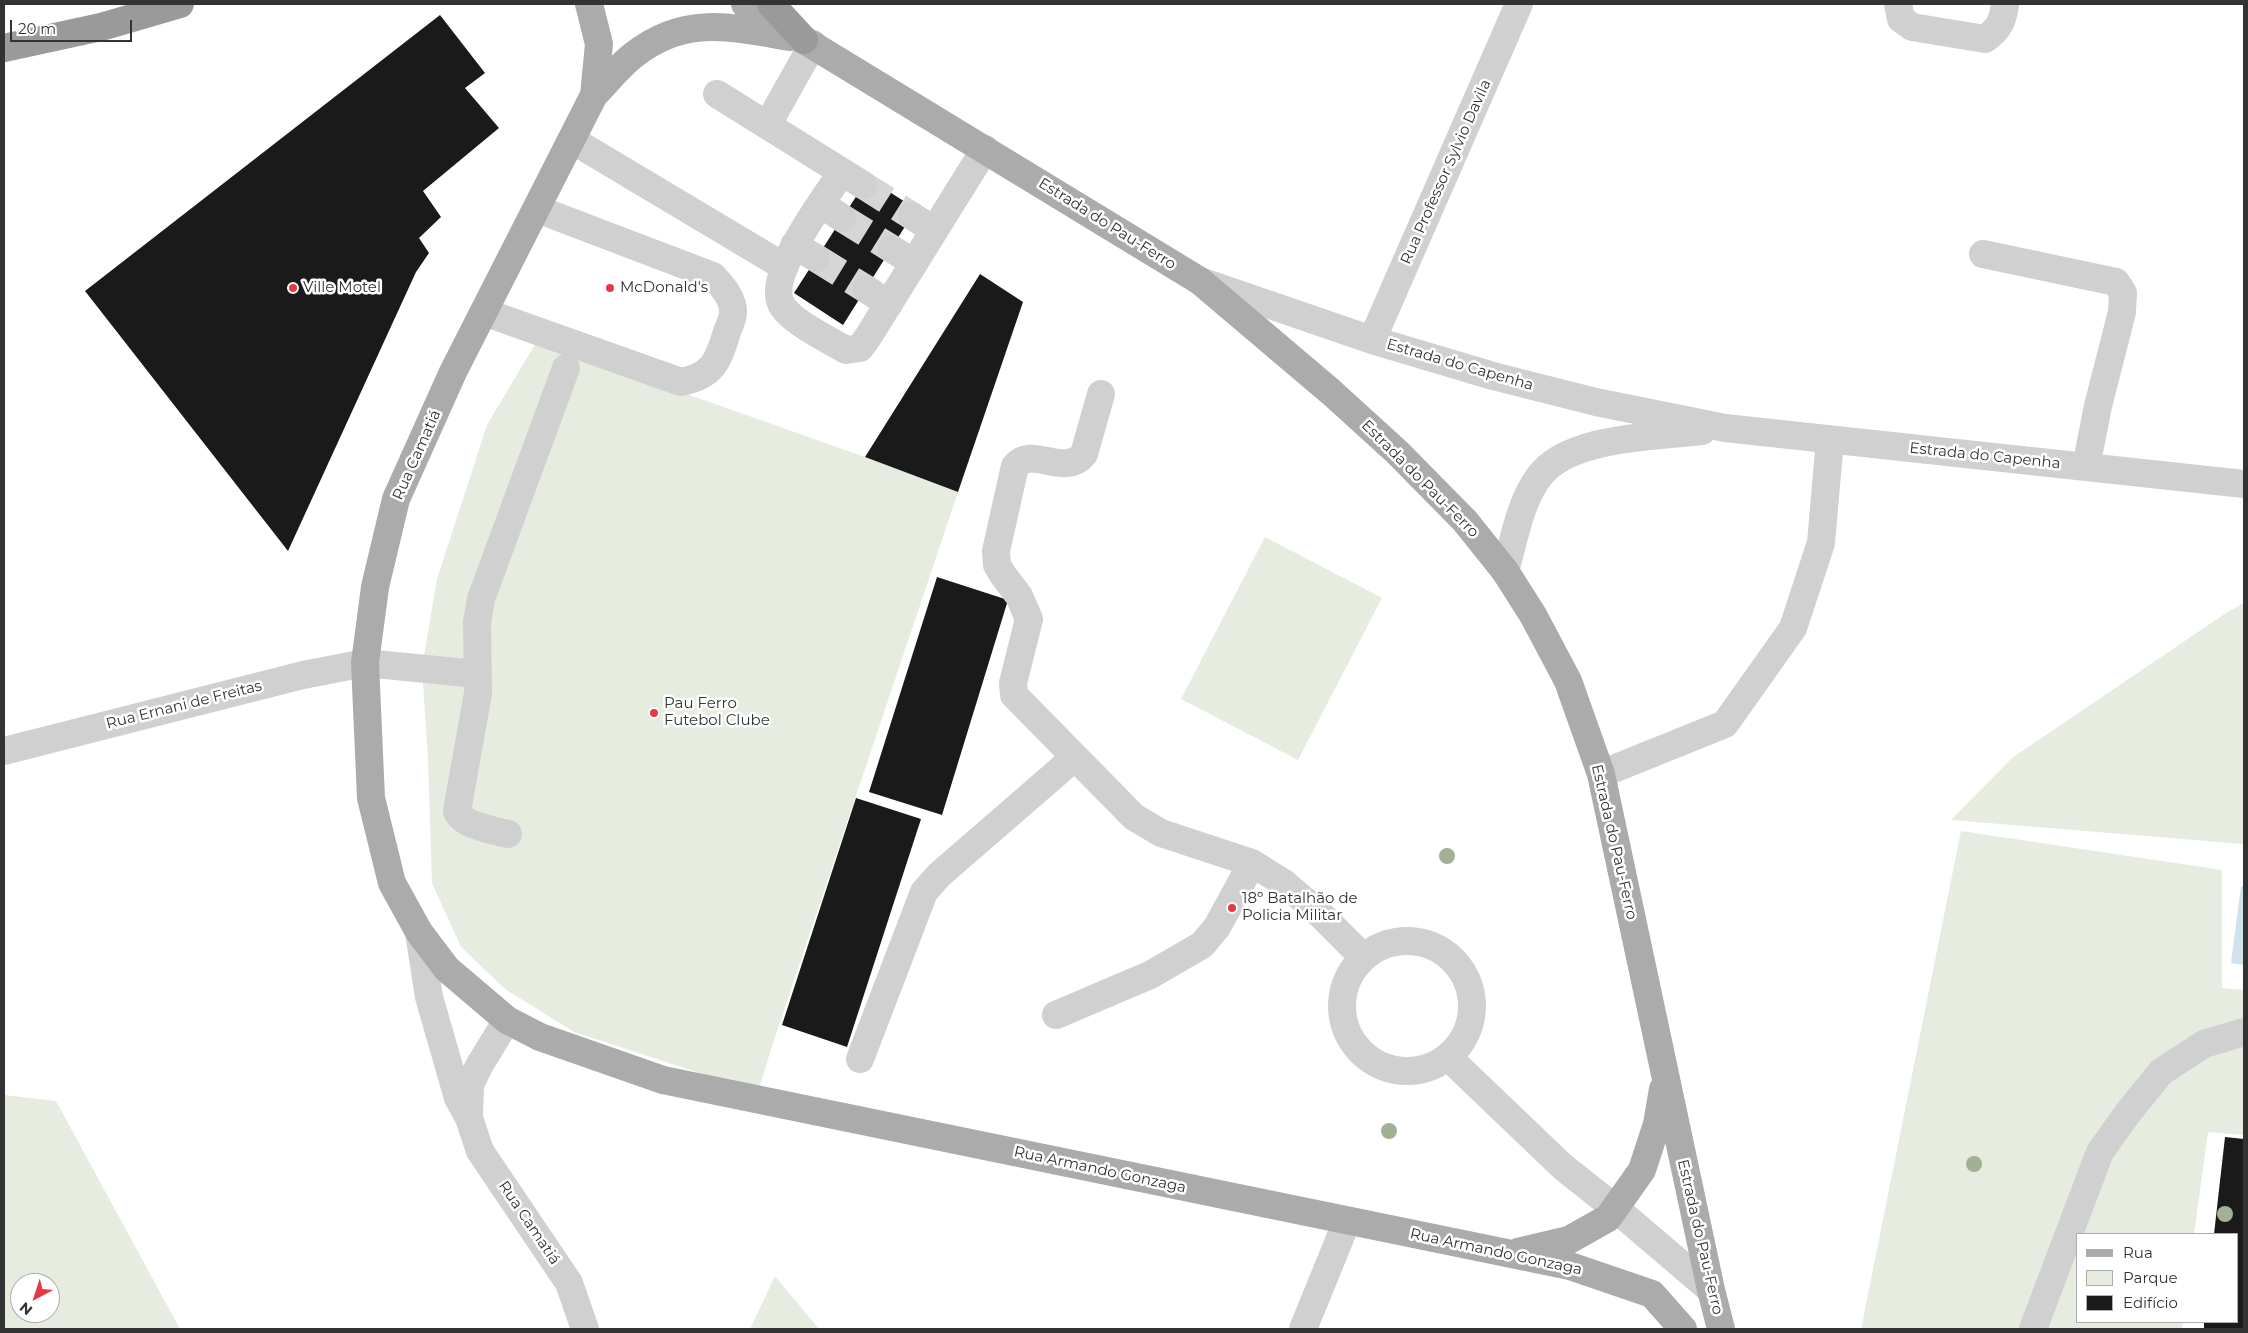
<!DOCTYPE html>
<meta charset="utf-8">
<style>
body{margin:0}
#map{position:relative;width:2248px;height:1333px;overflow:hidden;background:#fff;font-family:Montserrat,sans-serif}
canvas{display:block}
.frame{position:absolute;inset:0;border:5px solid #333;pointer-events:none}
.legend{position:absolute;left:2076px;top:1233px;width:162px;height:90px;box-sizing:border-box;background:#fff;border:1px solid #adadad;margin:0;padding:6px 9px;list-style:none;font-size:15px;color:#333}
.legend li{display:flex;align-items:center;gap:10px;height:25px}
.legend b{width:25px;border:1px solid #adadad}
.north{position:absolute;left:10px;top:1273px;width:50px;height:50px;box-sizing:border-box;background:#fff;border:1px solid #adadad;border-radius:50%;rotate:220deg;font-size:14px;font-weight:700;line-height:20px;text-align:center;color:#333}
.north::after{content:'';display:block;margin:auto;width:18px;height:22px;background:#e63946;clip-path:polygon(50% 0,100% 100%,50% 72%,0 100%)}
.scale{position:absolute;left:10px;top:20px;width:122px;height:22px;box-sizing:border-box;border:2px solid #333;border-top:0;padding-left:6px;font-size:15px;line-height:18px;white-space:nowrap;color:#333;-webkit-text-stroke:4px #fff;paint-order:stroke}
</style>
<div id="map">
<canvas width="2248" height="1333"></canvas>
<div class="frame"></div>
<ul class="legend">
<li><b style="height:6px;background:#ababab"></b>Rua</li>
<li><b style="height:14px;background:#e6ecdf"></b>Parque</li>
<li><b style="height:14px;background:#1a1a1a"></b>Edifício</li>
</ul>
<div class="north">N</div>
<div class="scale">20 m</div>
</div>
<script>
const context = document.querySelector('canvas').getContext('2d');
context.lineJoin = 'round';
function fillPath(path, color) {
  context.fillStyle = color;
  context.fill(path, 'evenodd');
}
function stroke(path, color, width, dash) {
  context.strokeStyle = color;
  context.lineWidth = width;
  context.lineCap = dash ? 'butt' : 'round';
  context.setLineDash(dash || []);
  context.stroke(path);
}
function write(font, color, halo, rows, align = 'center') {
  context.font = font + ' Montserrat,sans-serif';
  context.lineWidth = 5;
  context.setLineDash([]);
  context.textBaseline = 'middle';
  context.strokeStyle = halo;
  context.fillStyle = color;
  for (const [text, x, y, turn = 0] of rows) {
    context.save();
    context.translate(x, y);
    context.rotate((+turn || 0) * Math.PI / 180);
    context.textAlign = isNaN(turn) ? turn : align;
    if (halo) context.strokeText(text, 0, 0);
    context.fillText(text, 0, 0);
    context.restore();
  }
}
fillPath(new Path2D(`
 M 537,341 L 865,457 L 958,492 L 771,1049 L 758,1092 L 574,1032 L 505,989 L 461,947 L 432,883 L 428,759 L 422,668 L 437,579 L 487,425 Z
 M 1265,537 L 1382,598 L 1298,760 L 1181,699 Z
 M 2244,603 L 2244,844 L 1951,820 L 2012,758 L 2226,613 Z
 M 1961,831 L 2222,870 L 2222,988 L 2244,990 L 2244,1135 L 2208,1132 L 2194,1234 L 2077,1234 L 2077,1322 L 2183,1322 L 2182,1329 L 1861,1329 Z
 M 4,1095 L 56,1101 L 180,1329 L 4,1329 ZM 20,1283 L 50,1283 L 50,1313 L 20,1313 Z
 M 775,1276 L 819,1329 L 750,1329 Z`), '#e6ecdf');
fillPath(new Path2D(`
 M 2241,886 L 2244,886 L 2244,965 L 2231,963 Z`), '#cfe2ee');
fillPath(new Path2D(`
 M 440,15 L 485,73 L 465,88 L 499,128 L 423,191 L 441,217 L 419,238 L 429,253 L 416,272 L 288,551 L 85,291 Z
 M 868,178 L 916,209 L 843,325 L 794,293 Z
 M 980,274 L 1023,302 L 958,492 L 865,457 Z
 M 937,577 L 1008,600 L 942,815 L 869,792 Z
 M 856,798 L 921,819 L 847,1047 L 782,1025 Z
 M 2225,1137 L 2244,1139 L 2244,1329 L 2204,1329 L 2204,1322 L 2237,1322 L 2237,1234 L 2214,1234 Z`), '#1a1a1a');
stroke(new Path2D(`
 M 863,185 L 912,216
 M 842,218 L 892,249
 M 816,258 L 866,289`), '#d6d6d6', 28, [28, 14]);
stroke(new Path2D(`
 M 1898,4 L 1901,19 L 1912,27 L 1985,39 C 1999,29 2003,21 2005,4
 M 717,94 L 863,185
 M 768,124 L 813,44
 M 572,140 L 783,266
 M 842,172 C 826,197 762,279 783,307 C 795,324 828,339 846,350 L 860,348 L 868,337 L 985,149
 M 821,204 L 842,218
 M 912,216 L 934,230
 M 794,245 L 816,258
 M 892,249 L 914,263
 M 1983,254 L 2116,282 L 2123,293 L 2122,312 L 2098,406 L 2086,467
 M 1200,281 L 1372,340 L 1493,376 L 1596,402 L 1725,428 L 2244,484
 M 866,289 L 889,304
 M 484,312 L 681,382 C 713,376 718,361 727,332 C 729,326 733,319 733,313 C 734,299 722,286 713,276 L 537,209
 M 1372,340 L 1519,4
 M 1101,394 L 1084,454 C 1064,478 1032,445 1015,466 L 996,551 L 997,565 L 1003,575 L 1019,596 L 1029,619 L 1013,683 L 1014,695 L 1134,817 L 1161,833 L 1252,863 L 1284,883 L 1320,914 L 1362,956
 M 1505,571 C 1514,541 1519,505 1538,478 C 1567,436 1655,437 1702,431
 M 4,751 L 303,675 L 365,663 L 477,674
 M 1601,774 L 1725,724 L 1793,628 L 1821,543 L 1830,439
 M 508,834 C 493,830 463,826 457,811 L 478,693 L 477,622 L 481,599 L 566,368
 M 419,932 L 429,997 L 458,1098 L 469,1118 L 480,1151 L 569,1283 L 585,1329
 M1342 1006a65 65 0 1 1 130 0a65 65 0 1 1-130 0Z
 M 1056,1015 L 1150,975 L 1202,945 L 1217,927 L 1252,863
 M 1448,1057 L 1563,1167 L 1616,1209 L 1711,1290
 M 860,1059 L 924,892 L 939,875 L 1074,758
 M 469,1116 L 470,1085 L 479,1066 L 507,1020
 M 1303,1329 L 1347,1221
 M 2033,1329 L 2100,1152 L 2127,1114 L 2161,1072 L 2204,1044 L 2244,1032`), '#d0d0d0', 28);
stroke(new Path2D(`
 M 589,4 L 599,44 L 594,95 L 453,372 L 396,499 L 375,587 L 365,663 L 371,798 L 392,883 L 419,932 L 447,969 L 507,1020 L 540,1037 L 663,1080 L 1570,1266 L 1652,1294 L 1683,1329
 M 745,4 L 1200,281 L 1331,392 L 1397,452 L 1465,521 L 1505,571 L 1533,615 L 1568,681 L 1601,774 L 1711,1290 L 1721,1329
 M 594,95 C 607,82 620,65 635,54 C 685,15 732,27 790,37
 M 1518,1252 L 1569,1240 L 1608,1218 L 1642,1170 L 1657,1124 L 1663,1089`), '#ababab', 28);
stroke(new Path2D(`
 M 771,4 L 804,40
 M 4,48 L 101,27 L 180,4`), '#9a9a9a', 28);
context.fillStyle = '#a2b095';
for (const [x, y] of [
 [1447,856],
 [1389,1131],
 [1974,1164],
 [2225,1214]
]) {
  context.beginPath();
  context.arc(x, y, 8, 0, 2 * Math.PI);
  context.fill();
}
for (const [x, y, r, color] of [
 [293,288,5,"#e63946"],
 [610,288,5,"#e63946"],
 [654,713,5,"#e63946"],
 [1232,908,5,"#e63946"]
]) {
  const dot = new Path2D();
  dot.arc(x, y, r, 0, 2 * Math.PI);
  context.fillStyle = color;
  context.fill(dot);
  stroke(dot, '#fff', 2);
}
write('15px', '#333', '#fff', [
 ["Rua Professor Sylvio Davila",1446,172,-66],
 ["Estrada do Pau-Ferro",1107,224,32],
 ["Estrada do Capenha",1460,365,16],
 ["Rua Camatiá",417,455,-66],
 ["Estrada do Capenha",1985,456,6],
 ["Estrada do Pau-Ferro",1420,479,45],
 ["Rua Ernani de Freitas",184,705,-14],
 ["Estrada do Pau-Ferro",1614,842,77],
 ["Rua Armando Gonzaga",1100,1170,12],
 ["Rua Camatiá",529,1223,56],
 ["Estrada do Pau-Ferro",1700,1237,77],
 ["Rua Armando Gonzaga",1496,1252,12]
]);
write('15px', '#333', '#fff', [
 ["Ville Motel",303,288],
 ["McDonald's",620,288],
 ["Pau Ferro",664,704],
 ["Futebol Clube",664,721],
 ["18º Batalhão de",1242,899],
 ["Policia Militar",1242,916]
], 'left');
</script>
